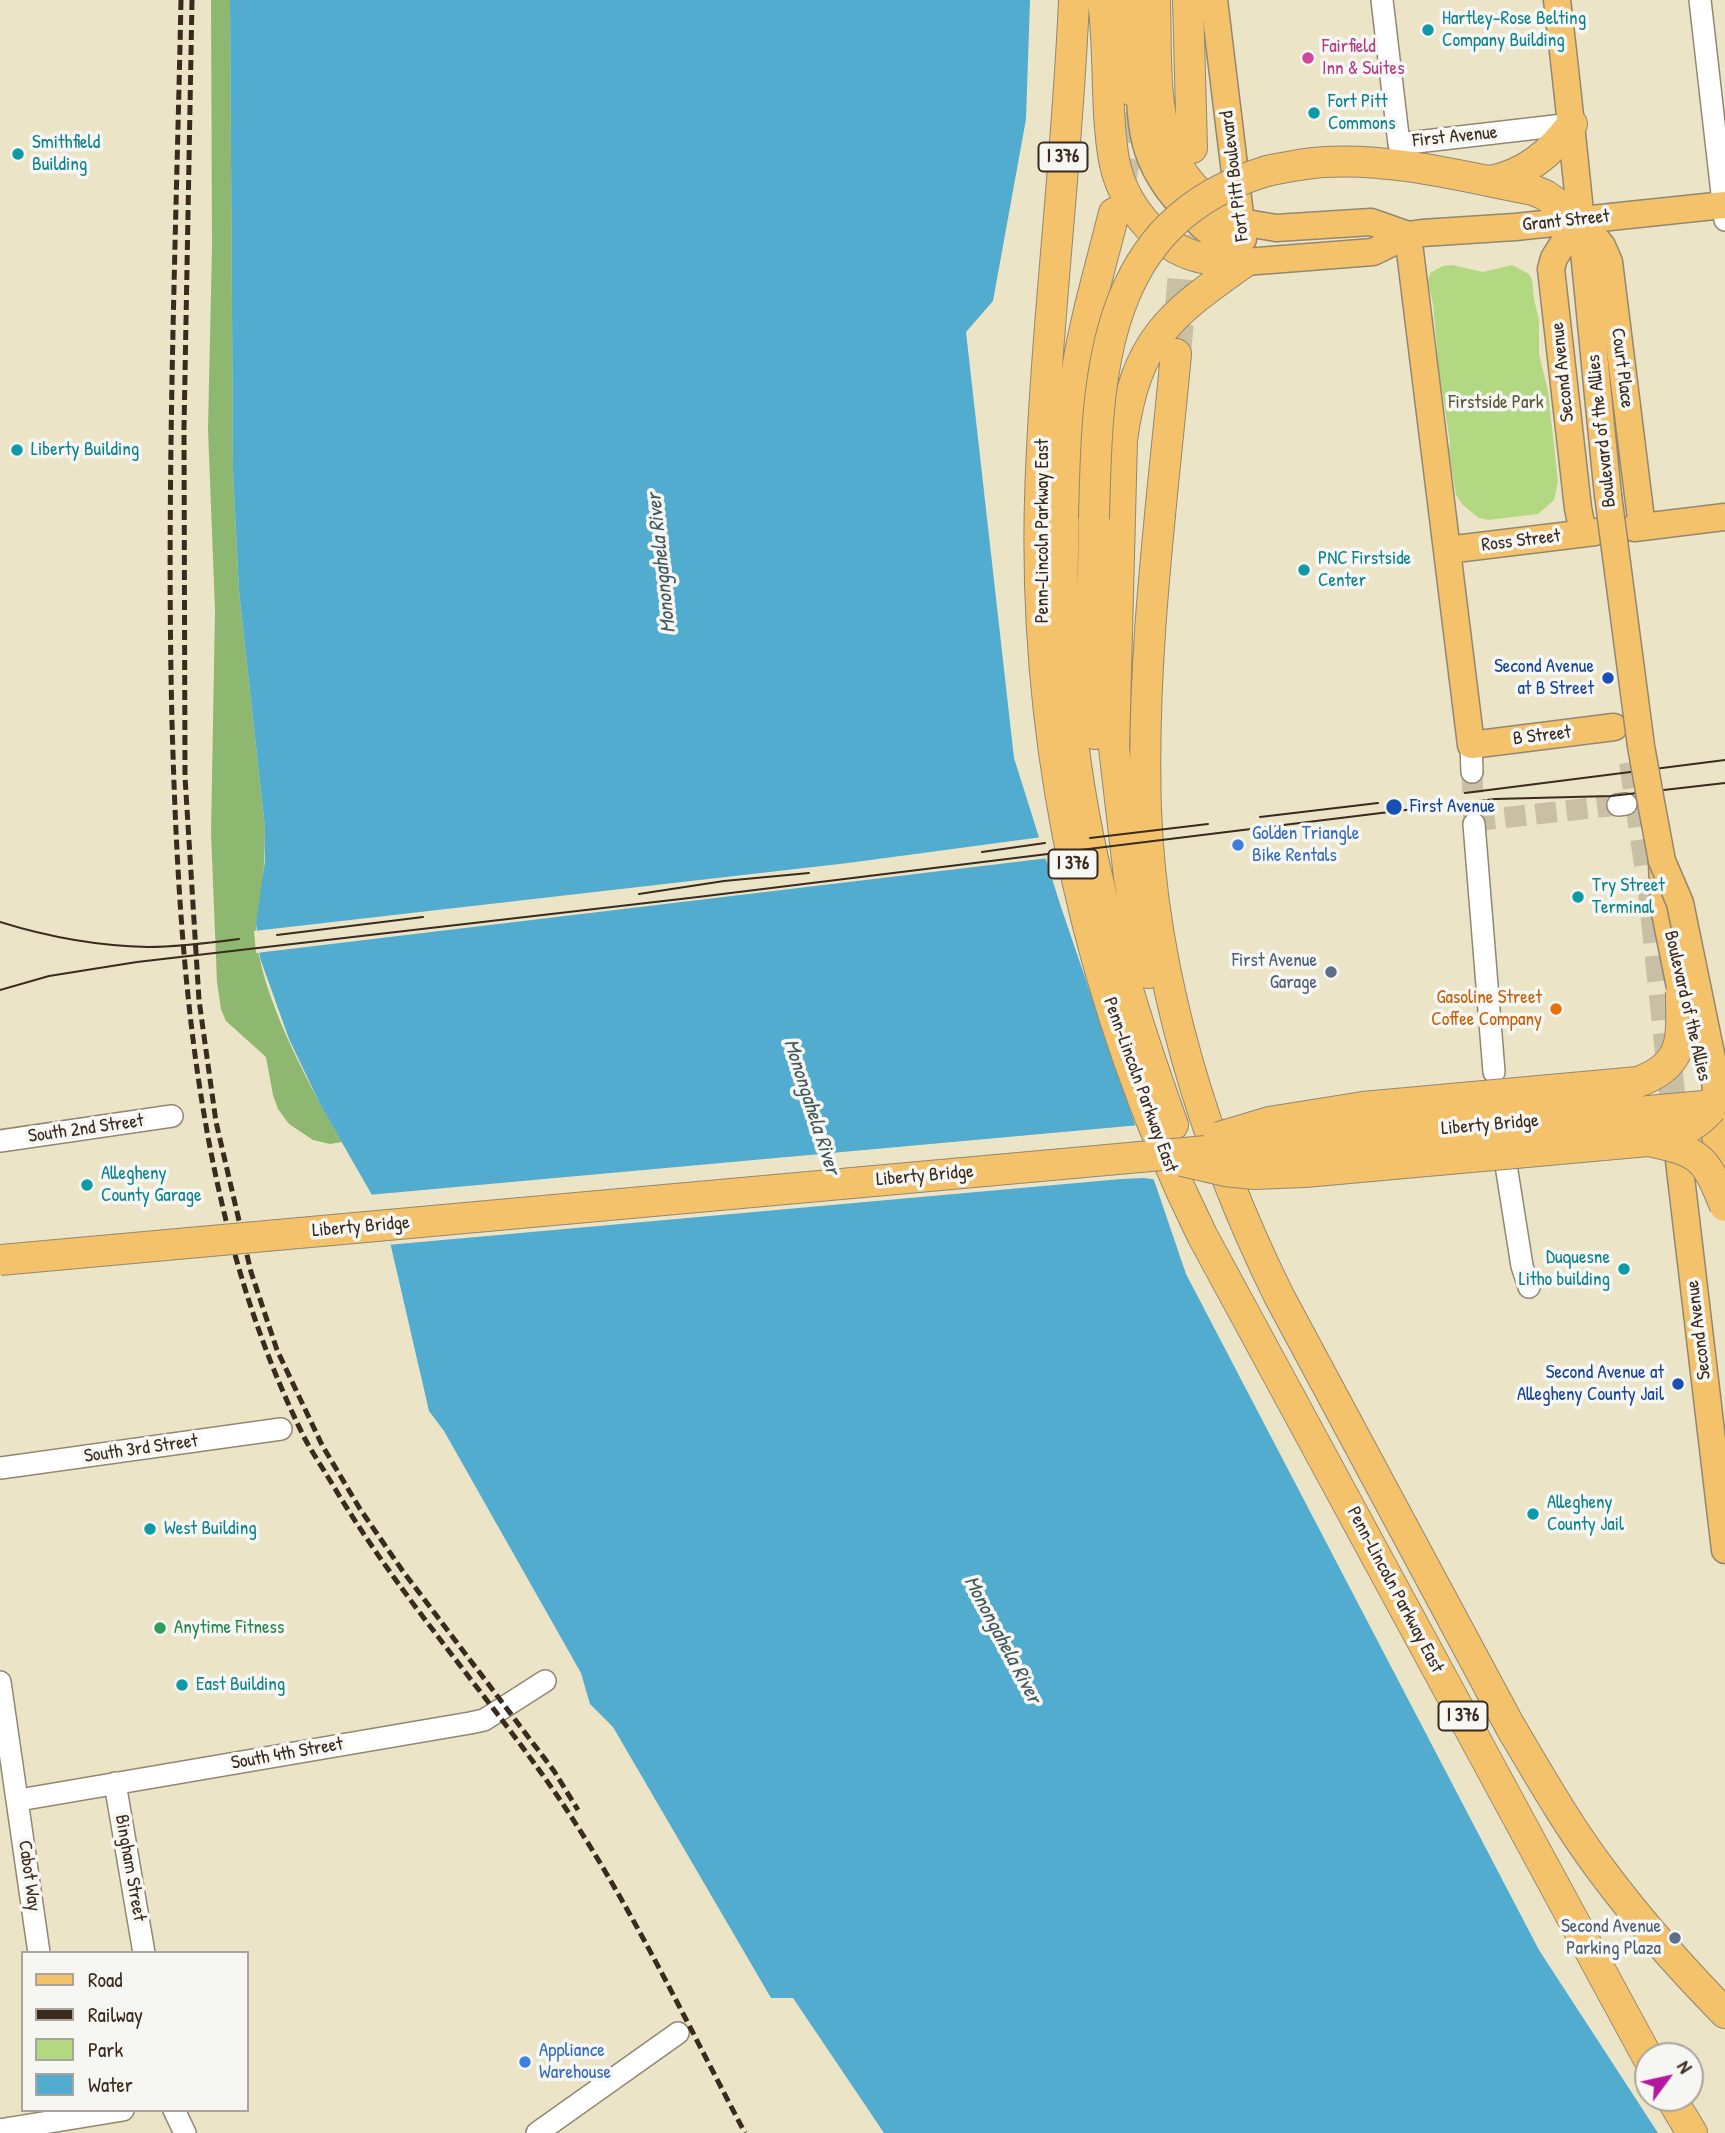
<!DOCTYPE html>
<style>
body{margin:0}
#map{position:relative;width:1725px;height:2133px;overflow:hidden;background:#ebe4c6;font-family:"Patrick Hand",sans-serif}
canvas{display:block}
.legend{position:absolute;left:21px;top:1951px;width:228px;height:161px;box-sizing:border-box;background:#f6f6f2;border:2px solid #aba49d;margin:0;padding:9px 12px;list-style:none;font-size:21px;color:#3b2a1e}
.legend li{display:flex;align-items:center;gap:14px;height:35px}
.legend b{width:35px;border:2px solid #aba49d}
.north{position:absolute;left:1634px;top:2042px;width:70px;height:70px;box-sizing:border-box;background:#f6f6f2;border:2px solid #aba49d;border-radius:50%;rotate:57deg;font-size:19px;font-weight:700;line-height:28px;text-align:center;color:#3b2a1e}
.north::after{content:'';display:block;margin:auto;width:24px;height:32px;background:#b5179e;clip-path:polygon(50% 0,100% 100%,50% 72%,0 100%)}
</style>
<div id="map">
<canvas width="1725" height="2133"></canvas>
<ul class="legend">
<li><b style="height:9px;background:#f3c26a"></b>Road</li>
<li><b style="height:9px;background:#3b2a1e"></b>Railway</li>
<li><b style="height:19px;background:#b3d882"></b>Park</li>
<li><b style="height:19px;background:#52accf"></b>Water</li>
</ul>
<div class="north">N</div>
</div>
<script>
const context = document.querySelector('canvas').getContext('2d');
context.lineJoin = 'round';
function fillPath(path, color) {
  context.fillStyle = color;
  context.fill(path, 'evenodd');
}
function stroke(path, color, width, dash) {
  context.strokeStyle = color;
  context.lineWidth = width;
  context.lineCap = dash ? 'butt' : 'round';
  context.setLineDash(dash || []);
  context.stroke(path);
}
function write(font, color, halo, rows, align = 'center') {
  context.font = font + ' "Patrick Hand",sans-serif';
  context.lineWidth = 7;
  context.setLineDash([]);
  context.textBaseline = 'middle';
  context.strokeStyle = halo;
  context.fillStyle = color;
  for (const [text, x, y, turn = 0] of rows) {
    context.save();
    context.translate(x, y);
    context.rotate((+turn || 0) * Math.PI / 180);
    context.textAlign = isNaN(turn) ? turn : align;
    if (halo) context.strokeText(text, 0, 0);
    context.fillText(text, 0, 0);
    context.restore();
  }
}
fillPath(new Path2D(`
 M 1452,265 L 1483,272 L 1512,265 L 1529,274 L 1532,280 L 1534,299 L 1539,320 L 1539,354 L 1548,391 L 1558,482 L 1554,500 L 1538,514 L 1488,520 L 1479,518 L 1462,504 L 1456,495 L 1449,453 L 1450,443 L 1439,371 L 1433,304 L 1428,283 L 1430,273 L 1443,266 Z`), '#b3d882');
fillPath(new Path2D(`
 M 211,0 L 230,0 L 233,470 L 239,591 L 265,828 C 265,851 264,874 261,897 C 260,906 257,915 256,924 C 254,985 311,1089 342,1142 L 330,1144 L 313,1140 L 289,1124 L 278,1109 L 273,1095 L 266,1057 L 226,1021 L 221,1009 L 217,982 L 211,833 L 215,610 L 208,429 L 212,247 Z`), '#8eb870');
fillPath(new Path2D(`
 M 230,0 L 1030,0 L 1026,119 L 993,301 L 966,332 L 1014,758 L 1060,904 L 1186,1274 L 1539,1950 L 1658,2133 L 884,2133 L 793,1998 L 771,1998 L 613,1727 L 590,1704 L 581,1673 L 444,1431 L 429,1411 L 384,1216 L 321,1106 L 289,1039 L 260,958 L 256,923 L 265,861 L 265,828 L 239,591 L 233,470 Z`), '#52accf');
fillPath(new Path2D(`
 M 1042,837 L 1049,858 L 256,953 L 254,931 L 848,863 Z
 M 1140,1125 L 1158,1180 L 1144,1178 L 1121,1179 L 387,1245 L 381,1217 L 368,1195 Z`), '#ebe4c6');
stroke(new Path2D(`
 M 1472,772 L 1474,824
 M 1474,821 L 1618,805`), '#c8bfa4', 21, [21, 10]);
stroke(new Path2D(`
 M 1632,762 L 1651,892 L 1676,1130`), '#c8bfa4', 26, [26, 13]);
stroke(new Path2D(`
 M 1120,187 L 1129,139 L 1131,90
 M 1176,354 L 1190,194`), '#c8bfa4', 30, [30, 15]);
const minor = new Path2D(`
 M 1382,0 L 1399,144 L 1572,124
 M 1700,0 L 1725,220
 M 1471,745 L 1472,772
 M 1618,805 L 1626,804
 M 1474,824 L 1494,1072
 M 0,1141 L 172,1116
 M 1506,1165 L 1522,1266 L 1529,1287
 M 0,1468 L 281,1429
 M 0,1682 L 39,1953
 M 115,1783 L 144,1953
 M 19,1800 L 470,1723 L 484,1720 L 545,1681
 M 174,2110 L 185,2133
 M 0,2130 L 123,2110
 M 537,2133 L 678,2033`);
const major = new Path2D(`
 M 1214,0 L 1243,239
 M 1557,0 C 1577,165 1591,330 1608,495
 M 1139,65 C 1140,88 1139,112 1144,135 C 1155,193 1203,226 1245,262
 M 1579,219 L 1554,258 L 1551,269 L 1578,508 L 1583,533
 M 1579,219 L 1602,246 L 1609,262 L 1642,527
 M 1241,222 L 1276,228 L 1371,222 L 1408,235
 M 1408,235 L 1471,745 L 1614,727
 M 1245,262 L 1373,252 L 1408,235 L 1422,233 L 1515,227 L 1725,205
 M 1634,528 L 1725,517
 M 1447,550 L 1595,532
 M 1662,863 L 1664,908 L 1681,992
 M 1711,1109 L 1724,1194
 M 1678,1152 L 1725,1550`);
const highway = new Path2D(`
 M 1074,0 C 1067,167 1045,333 1040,499 C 1033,753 1090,1007 1202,1235 L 1648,2058
 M 1103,0 C 1110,53 1105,108 1114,160 C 1122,202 1155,246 1198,257 C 1213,261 1229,261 1245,262
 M 1128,0 L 1131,90
 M 1155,0 C 1158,90 1145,175 1241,222
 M 1188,0 L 1192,148
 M 1267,171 C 1286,167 1305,163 1325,162 C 1394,158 1465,177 1533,190 L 1545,195 L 1579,219
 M 1490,181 C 1526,174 1551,153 1572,124
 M 1114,213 C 1100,269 1083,325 1075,383 C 1054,544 1059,713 1096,872 C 1116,957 1143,1042 1173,1125
 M 1176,354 C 1162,505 1141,657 1146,809 C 1152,977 1205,1146 1279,1296 L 1510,1726 C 1539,1775 1568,1826 1602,1871 C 1639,1921 1681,1968 1725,2013
 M 1094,519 L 1092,627 L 1095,734
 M 1148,973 L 1129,877 L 1114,748 L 1122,440 C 1136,340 1167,317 1245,262
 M 1671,2098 L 1692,2133`);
stroke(minor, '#938772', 24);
stroke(major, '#938772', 29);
stroke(highway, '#938772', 32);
stroke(minor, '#fff', 21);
stroke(major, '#f3c26a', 26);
stroke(highway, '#f3c26a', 30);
stroke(new Path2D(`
 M 1465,793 L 1725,760
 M 1260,817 L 1378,803
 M 1090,838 L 1208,824
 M 982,852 L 1045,843
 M 639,894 L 724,881 L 809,873
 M 0,922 C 48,937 98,946 148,947 C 178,947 209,943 239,939
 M 277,935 L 423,917
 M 0,990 L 49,976 L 137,962 L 698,897 L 1495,799 L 1611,796 L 1725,783`), '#3b2a1e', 2);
stroke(new Path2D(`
 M 181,0 C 176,240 166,482 172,722 C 179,964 195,1217 304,1437 C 313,1454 324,1470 334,1487 C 395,1589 473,1678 542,1774 C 621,1884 682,2014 745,2133
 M 192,0 L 184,428 L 185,777 L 199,1000 L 216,1122 L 251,1272 L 277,1350 L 322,1445 L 360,1509 L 402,1570 L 554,1771 L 578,1810`), '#3b2a1e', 5, [10, 5]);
const majorBridge = new Path2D(`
 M 1608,495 L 1641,746 L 1651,802 L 1662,861 L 1680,903 L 1715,1073 L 1716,1097 L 1711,1109`);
const highwayBridge = new Path2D(`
 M 1094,519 C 1097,373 1101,221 1267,171
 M 1219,1137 L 1269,1122 L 1363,1107 L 1638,1082 C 1687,1064 1681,1037 1681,992
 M 1649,1141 C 1701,1152 1705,1157 1725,1206
 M 1182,1161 L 1225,1171 L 1254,1174 L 1305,1172 L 1648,1141 C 1674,1135 1694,1129 1711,1109
 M 0,1260 L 1704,1106`);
stroke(majorBridge, '#938772', 29, []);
stroke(highwayBridge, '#938772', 32, []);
stroke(majorBridge, '#f3c26a', 26);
stroke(highwayBridge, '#f3c26a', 30);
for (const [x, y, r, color] of [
 [1428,30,7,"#0f9aa8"],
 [1308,58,7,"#d1479c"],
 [1314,113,7,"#0f9aa8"],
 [18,154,7,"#0f9aa8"],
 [17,450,7,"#0f9aa8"],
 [1304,570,7,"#0f9aa8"],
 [1608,678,7,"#1a4fb4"],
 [1394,807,9,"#1a4fb4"],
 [1238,845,7,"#3f7fe0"],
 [1578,897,7,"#0f9aa8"],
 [1331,972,7,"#5c6f8a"],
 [1556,1009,7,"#e8710a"],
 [87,1185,7,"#0f9aa8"],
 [1624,1269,7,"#0f9aa8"],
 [1678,1384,7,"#1a4fb4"],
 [1533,1514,7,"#0f9aa8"],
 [150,1529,7,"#0f9aa8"],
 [160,1628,7,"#2e9e5b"],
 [182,1685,7,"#0f9aa8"],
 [1675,1938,7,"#5c6f8a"],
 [525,2062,7,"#3f7fe0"]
]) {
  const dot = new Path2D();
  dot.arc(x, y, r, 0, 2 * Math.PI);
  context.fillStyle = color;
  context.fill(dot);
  stroke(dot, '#f6f6f2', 2.5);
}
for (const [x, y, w] of [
 [1063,157,49],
 [1073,864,49],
 [1463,1716,49]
]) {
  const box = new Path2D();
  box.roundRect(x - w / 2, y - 14.5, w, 29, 5);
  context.fillStyle = '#f6f6f2';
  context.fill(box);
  stroke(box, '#3b2a1e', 2);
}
write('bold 18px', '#3b2a1e', null, [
 ["I 376",1063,157],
 ["I 376",1073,864],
 ["I 376",1463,1716]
]);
write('19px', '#0d838f', '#f6f6f2', [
 ["Hartley-Rose Belting",1442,19],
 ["Company Building",1442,41],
 ["Fort Pitt",1328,102],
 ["Commons",1328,124],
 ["Smithfield",32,143],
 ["Building",32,165],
 ["Liberty Building",31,450],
 ["PNC Firstside",1318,559],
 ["Center",1318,581],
 ["Try Street",1592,886],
 ["Terminal",1592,908],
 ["Allegheny",101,1174],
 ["County Garage",101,1196],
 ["Duquesne",1610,1258,"right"],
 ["Litho building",1610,1280,"right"],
 ["Allegheny",1547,1503],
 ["County Jail",1547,1525],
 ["West Building",164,1529],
 ["East Building",196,1685]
], 'left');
write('19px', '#b23c85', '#f6f6f2', [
 ["Fairfield",1322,47],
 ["Inn & Suites",1322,69]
], 'left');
write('19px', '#3b2a1e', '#f6f6f2', [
 ["First Avenue",1455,137,-6],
 ["Fort Pitt Boulevard",1235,176,-97],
 ["Grant Street",1566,221,-6],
 ["Court Place",1622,368,83],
 ["Second Avenue",1563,372,-96],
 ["Boulevard of the Allies",1602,431,-96],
 ["Penn-Lincoln Parkway East",1043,531,-90],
 ["Ross Street",1521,541,-7],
 ["B Street",1542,736,-7],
 ["Boulevard of the Allies",1687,1006,77],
 ["Penn-Lincoln Parkway East",1140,1085,70],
 ["Liberty Bridge",1490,1125,-5],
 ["South 2nd Street",86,1129,-8],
 ["Liberty Bridge",925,1176,-5],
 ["Liberty Bridge",361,1227,-5],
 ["Second Avenue",1699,1330,-97],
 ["South 3rd Street",141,1449,-8],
 ["Penn-Lincoln Parkway East",1395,1590,62],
 ["South 4th Street",287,1754,-10],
 ["Bingham Street",130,1868,80],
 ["Cabot Way",29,1876,82]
]);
write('19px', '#595637', '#f6f6f2', [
 ["Firstside Park",1496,403]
]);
write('19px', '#164399', '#f6f6f2', [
 ["Second Avenue",1594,667],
 ["at B Street",1594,689],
 ["First Avenue",1410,807,"left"],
 ["Second Avenue at",1664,1373],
 ["Allegheny County Jail",1664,1395]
], 'right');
write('19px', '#366cbe', '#f6f6f2', [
 ["Golden Triangle",1252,834],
 ["Bike Rentals",1252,856],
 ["Appliance",539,2051],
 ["Warehouse",539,2073]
], 'left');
write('19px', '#4e5e75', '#f6f6f2', [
 ["First Avenue",1317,961],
 ["Garage",1317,983],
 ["Second Avenue",1661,1927],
 ["Parking Plaza",1661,1949]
], 'right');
write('19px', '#c56008', '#f6f6f2', [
 ["Gasoline Street",1542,998],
 ["Coffee Company",1542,1020]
], 'right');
write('19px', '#27864d', '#f6f6f2', [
 ["Anytime Fitness",174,1628]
], 'left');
write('italic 21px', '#43585c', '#f6f6f2', [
 ["Monongahela River",662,563,-96],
 ["Monongahela River",811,1107,72],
 ["Monongahela River",1002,1640,62]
]);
</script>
